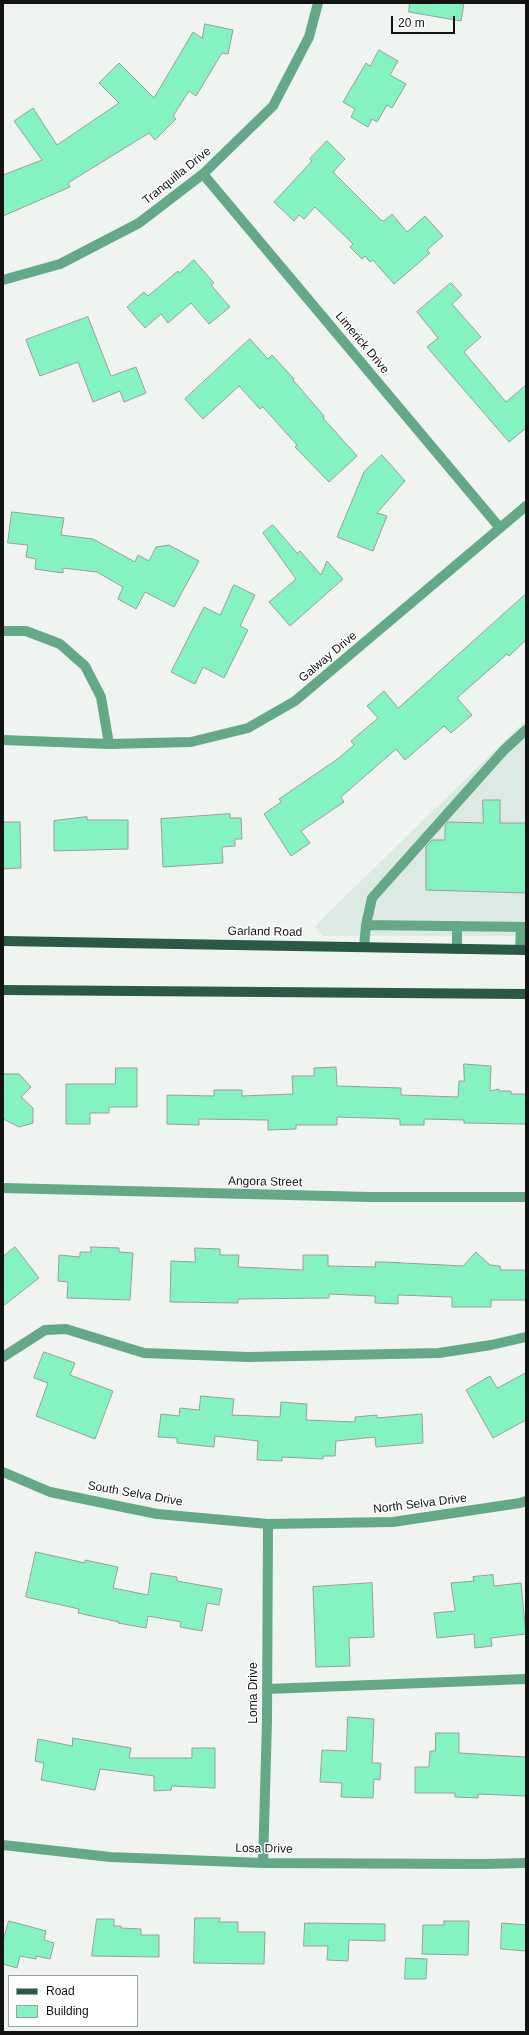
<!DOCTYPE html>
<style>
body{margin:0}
#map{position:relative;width:529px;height:2035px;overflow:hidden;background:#eff4f1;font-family:Helvetica,sans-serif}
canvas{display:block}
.frame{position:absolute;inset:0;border:4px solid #121413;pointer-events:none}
.legend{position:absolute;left:8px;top:1975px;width:130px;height:52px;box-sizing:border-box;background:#fff;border:1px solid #a0a1a1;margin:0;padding:5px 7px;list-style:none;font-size:12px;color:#121413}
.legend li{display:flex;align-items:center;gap:8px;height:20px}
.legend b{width:20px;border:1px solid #a0a1a1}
.scale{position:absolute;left:391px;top:16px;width:64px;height:18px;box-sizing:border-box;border:2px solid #121413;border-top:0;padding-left:5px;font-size:12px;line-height:14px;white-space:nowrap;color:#121413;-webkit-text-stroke:3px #fff;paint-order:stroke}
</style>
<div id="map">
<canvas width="529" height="2035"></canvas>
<div class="frame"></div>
<ul class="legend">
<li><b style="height:5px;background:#2a5944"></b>Road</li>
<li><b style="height:11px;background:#84f3c1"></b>Building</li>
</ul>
<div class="scale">20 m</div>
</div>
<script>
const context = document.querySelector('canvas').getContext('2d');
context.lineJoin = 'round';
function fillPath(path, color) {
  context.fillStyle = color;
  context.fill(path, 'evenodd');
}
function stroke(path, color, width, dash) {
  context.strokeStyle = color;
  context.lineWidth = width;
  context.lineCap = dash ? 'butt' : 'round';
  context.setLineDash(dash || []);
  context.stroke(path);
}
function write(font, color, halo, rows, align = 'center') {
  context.font = font + ' Helvetica,sans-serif';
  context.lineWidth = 3;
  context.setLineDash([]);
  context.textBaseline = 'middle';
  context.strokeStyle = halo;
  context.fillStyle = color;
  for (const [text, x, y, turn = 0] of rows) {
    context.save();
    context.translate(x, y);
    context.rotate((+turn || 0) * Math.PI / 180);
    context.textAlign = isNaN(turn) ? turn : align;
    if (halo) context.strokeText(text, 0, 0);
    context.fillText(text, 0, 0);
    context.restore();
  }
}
fillPath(new Path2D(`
 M 526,720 L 526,936 L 323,936 L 315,927 L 321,920 Z`), '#dde9e3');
const building = new Path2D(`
 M 410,3 L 464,3 L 461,21 L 409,12 Z
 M 205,24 L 233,30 L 228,54 L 222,53 L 196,96 L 189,91 L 173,116 L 176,119 L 155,140 L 149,133 L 68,183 L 70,187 L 3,216 L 3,175 L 42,160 L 14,121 L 33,108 L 57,145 L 119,103 L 99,83 L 119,63 L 154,98 L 193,32 L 202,38 Z
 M 379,50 L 398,61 L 390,75 L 406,84 L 392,108 L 387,105 L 377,122 L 372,119 L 368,127 L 351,117 L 355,109 L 343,102 L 366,63 L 370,66 Z
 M 327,141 L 345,159 L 333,172 L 381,220 L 384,221 L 392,214 L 407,232 L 425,216 L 443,236 L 427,250 L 430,253 L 394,284 L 373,260 L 370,262 L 365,256 L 362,259 L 350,247 L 353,244 L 315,207 L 304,219 L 299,215 L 294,221 L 274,202 L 312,161 L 310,159 Z
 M 194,260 L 214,283 L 211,285 L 230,307 L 209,324 L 191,303 L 168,323 L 161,314 L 145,328 L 127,307 L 144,292 L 148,296 L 178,271 L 179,273 Z
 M 451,283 L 462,295 L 452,304 L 481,337 L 464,352 L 506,402 L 526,385 L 526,428 L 509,442 L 427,347 L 438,338 L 417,312 Z
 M 88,317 L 111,376 L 136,367 L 146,393 L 124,402 L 120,391 L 93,402 L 78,362 L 40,376 L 26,340 Z
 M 250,339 L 268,359 L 272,355 L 294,379 L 293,380 L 324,416 L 323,418 L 357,456 L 329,482 L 295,447 L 297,445 L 263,407 L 260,409 L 239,386 L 203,419 L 185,399 Z
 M 382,455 L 405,481 L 377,513 L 387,516 L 373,551 L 337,537 L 364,472 Z
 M 12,512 L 64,518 L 61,535 L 93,539 L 135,562 L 138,555 L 149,561 L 156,547 L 169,545 L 199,561 L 174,607 L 145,592 L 136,609 L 118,599 L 123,587 L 97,572 L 63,568 L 63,573 L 35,569 L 36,559 L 26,557 L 28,545 L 8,543 Z
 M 273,525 L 297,553 L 300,551 L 321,575 L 327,561 L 343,579 L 290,626 L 269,602 L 296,579 L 263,533 Z
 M 234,585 L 255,595 L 240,626 L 248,630 L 224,678 L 203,667 L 195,684 L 171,672 L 204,607 L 220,615 Z
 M 526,594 L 526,640 L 509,656 L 507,654 L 457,698 L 472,715 L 451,733 L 444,726 L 405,760 L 396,749 L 341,797 L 344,802 L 301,831 L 310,843 L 291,856 L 264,814 L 281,802 L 279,799 L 339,758 L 354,745 L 351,741 L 378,718 L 367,706 L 384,691 L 398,708 Z
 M 483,800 L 500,800 L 500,823 L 526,823 L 526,893 L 426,890 L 426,847 L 432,840 L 445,840 L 445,826 L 448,822 L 483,823 Z
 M 230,814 L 230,818 L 241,818 L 242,839 L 235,839 L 235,846 L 222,847 L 223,863 L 163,867 L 161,819 Z
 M 87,817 L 87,820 L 128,820 L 128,849 L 54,851 L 54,821 Z
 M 4,822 L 20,822 L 21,868 L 4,869 Z
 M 464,1064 L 491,1066 L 490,1091 L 499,1089 L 499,1091 L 511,1091 L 511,1094 L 526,1094 L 526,1124 L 464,1123 L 464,1120 L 424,1119 L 424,1125 L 400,1125 L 400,1119 L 337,1117 L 337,1125 L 296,1125 L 296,1129 L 268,1130 L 268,1120 L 199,1119 L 199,1125 L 167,1124 L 167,1095 L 214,1096 L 214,1090 L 242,1090 L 242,1096 L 293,1094 L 292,1076 L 314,1076 L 314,1068 L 336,1067 L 337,1086 L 401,1088 L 401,1095 L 458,1097 L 459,1081 L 464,1081 Z
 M 116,1068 L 137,1068 L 137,1107 L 109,1107 L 109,1113 L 90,1113 L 90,1124 L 66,1124 L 66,1084 L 115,1084 Z
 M 3,1074 L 19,1074 L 31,1087 L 21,1097 L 33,1108 L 33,1123 L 19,1127 L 3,1119 Z
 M 15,1247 L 39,1278 L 3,1306 L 3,1257 Z
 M 91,1247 L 119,1248 L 119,1252 L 133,1253 L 130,1300 L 67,1298 L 68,1282 L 58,1281 L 59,1255 L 80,1257 L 80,1252 L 91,1252 Z
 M 195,1248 L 220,1249 L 220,1255 L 239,1255 L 238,1267 L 303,1270 L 303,1255 L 328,1255 L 328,1266 L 376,1267 L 375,1262 L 384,1262 L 463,1266 L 476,1252 L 490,1265 L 500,1266 L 501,1270 L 526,1270 L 526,1300 L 491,1300 L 491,1307 L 452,1307 L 452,1297 L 398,1295 L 398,1304 L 375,1303 L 375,1296 L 329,1294 L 329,1298 L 238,1299 L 238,1303 L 170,1302 L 171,1261 L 195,1262 Z
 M 44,1352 L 75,1363 L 70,1375 L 113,1391 L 95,1439 L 36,1416 L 48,1383 L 34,1378 Z
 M 526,1373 L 526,1420 L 493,1438 L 466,1390 L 490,1376 L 497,1388 Z
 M 201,1396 L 234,1399 L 232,1415 L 280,1417 L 281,1402 L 307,1404 L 306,1420 L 355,1422 L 355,1417 L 377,1415 L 377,1418 L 422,1414 L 423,1443 L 376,1447 L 375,1437 L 336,1441 L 335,1456 L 323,1456 L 323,1459 L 282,1457 L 282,1461 L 257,1460 L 258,1441 L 215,1436 L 214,1447 L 177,1443 L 177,1438 L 158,1437 L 161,1414 L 179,1416 L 180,1408 L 199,1410 Z
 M 36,1552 L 85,1563 L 85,1560 L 118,1567 L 113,1588 L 148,1595 L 151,1573 L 177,1577 L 177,1581 L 222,1589 L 219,1605 L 207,1603 L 202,1631 L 180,1627 L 181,1622 L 148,1616 L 146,1628 L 118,1623 L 119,1622 L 78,1613 L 79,1609 L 26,1597 Z
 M 493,1575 L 494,1586 L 521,1583 L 526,1634 L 491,1638 L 492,1646 L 475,1648 L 474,1634 L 437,1638 L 434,1613 L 455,1611 L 451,1583 L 474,1581 L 473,1577 Z
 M 372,1583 L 374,1637 L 349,1638 L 350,1666 L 316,1667 L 313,1587 Z
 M 348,1717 L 374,1719 L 372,1763 L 381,1763 L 380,1780 L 374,1779 L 373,1798 L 341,1797 L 342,1783 L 320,1782 L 322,1750 L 346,1751 Z
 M 436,1733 L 459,1733 L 459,1753 L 526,1757 L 526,1796 L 478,1794 L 478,1798 L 455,1797 L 455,1793 L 415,1793 L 415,1767 L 429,1767 L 430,1751 L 435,1751 Z
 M 73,1738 L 131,1748 L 129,1758 L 192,1758 L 192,1748 L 215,1748 L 215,1788 L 172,1786 L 171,1790 L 154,1791 L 154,1776 L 100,1769 L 95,1790 L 41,1780 L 44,1763 L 35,1761 L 38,1739 L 72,1746 Z
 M 195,1918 L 220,1918 L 219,1922 L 238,1922 L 238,1932 L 265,1932 L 264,1964 L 194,1963 Z
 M 97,1919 L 114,1919 L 114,1926 L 121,1926 L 121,1928 L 141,1929 L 141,1935 L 159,1935 L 159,1957 L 92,1956 Z
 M 9,1921 L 46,1931 L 44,1940 L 54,1943 L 50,1959 L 36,1956 L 36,1959 L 20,1956 L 17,1968 L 3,1964 L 3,1941 Z
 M 444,1921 L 469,1921 L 468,1955 L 422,1954 L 423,1925 L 444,1925 Z
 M 305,1923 L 385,1924 L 385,1941 L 349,1940 L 348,1961 L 327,1960 L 328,1946 L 304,1946 Z
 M 502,1923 L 526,1925 L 526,1951 L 501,1949 Z
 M 406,1958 L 427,1959 L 426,1979 L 405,1979 Z`);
fillPath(building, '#84f3c1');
stroke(building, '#9a9e9c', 1);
stroke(new Path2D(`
 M 366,925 L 526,927
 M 457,926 L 457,949
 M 364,947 L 366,925 L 372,898 L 504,750 L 526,730
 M 520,950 L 521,927
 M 3,1357 L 45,1330 L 66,1329 L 144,1353 L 248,1357 L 439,1353 L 491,1345 L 526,1337
 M 267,1689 L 526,1679`), '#65a888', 10);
stroke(new Path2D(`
 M 203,174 L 500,528
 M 3,280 L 60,264 L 139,223 L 203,174 L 273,106 L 309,37 L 318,3
 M 3,631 L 26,631 L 60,644 L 85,666 L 101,697 L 109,744
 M 3,740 L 109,744 L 191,742 L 248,728 L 295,701 L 526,506
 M 3,1188 L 370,1197 L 526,1197
 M 3,1472 L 50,1492 L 157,1514 L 268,1524 L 393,1522 L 520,1503 L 526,1501
 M 3,1845 L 110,1857 L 263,1863 L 483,1864 L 526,1863
 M 263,1863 L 267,1721 L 268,1524`), '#65a888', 10);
stroke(new Path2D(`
 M 3,941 L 526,950
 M 3,990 L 526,994`), '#2a5944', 10);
write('12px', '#121413', '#fff', [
 ["Tranquilla Drive",177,176,-39],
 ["Limerick Drive",362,343,50],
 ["Galway Drive",328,657,-40],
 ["Garland Road",265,932,1],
 ["Angora Street",265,1182,1],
 ["South Selva Drive",135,1494,10],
 ["North Selva Drive",420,1504,-7],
 ["Loma Drive",254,1693,-90],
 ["Losa Drive",264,1849,1]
]);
</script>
